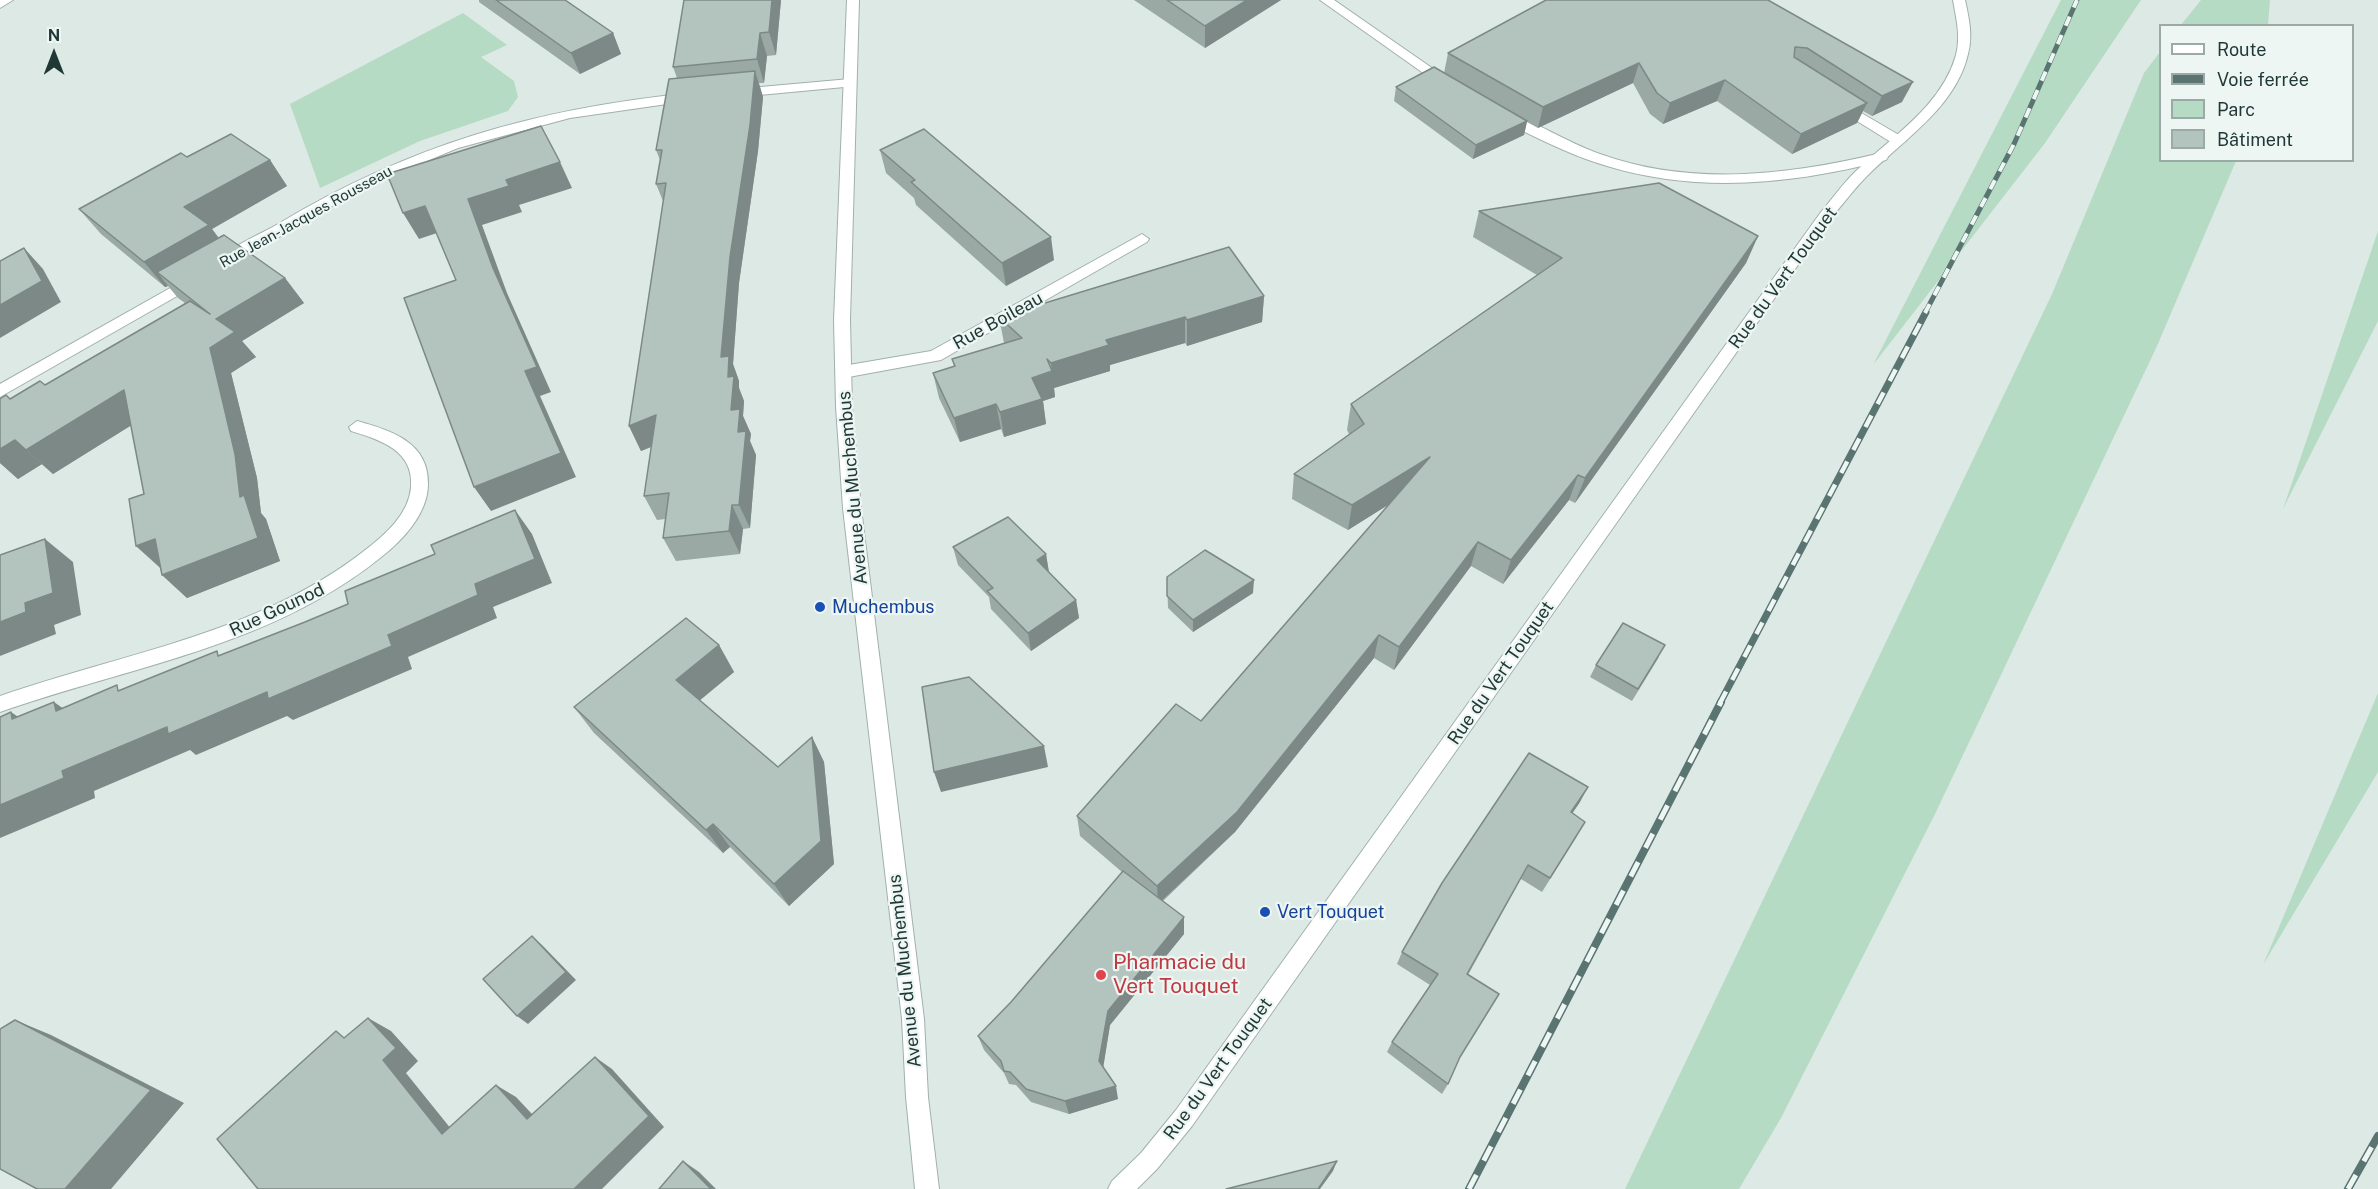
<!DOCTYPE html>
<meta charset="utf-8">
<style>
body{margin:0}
#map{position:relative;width:2378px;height:1189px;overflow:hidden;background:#dde9e5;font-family:"Public Sans",sans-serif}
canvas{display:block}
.legend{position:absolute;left:2159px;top:24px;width:195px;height:138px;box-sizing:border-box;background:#edf6f3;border:2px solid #9baaa7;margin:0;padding:8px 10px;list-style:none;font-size:18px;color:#1f3835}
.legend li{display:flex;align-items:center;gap:12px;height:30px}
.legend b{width:30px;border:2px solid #9baaa7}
.north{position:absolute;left:24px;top:24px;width:60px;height:60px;-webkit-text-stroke:4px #edf6f3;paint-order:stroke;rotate:0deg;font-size:16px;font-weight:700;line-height:24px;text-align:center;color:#1f3835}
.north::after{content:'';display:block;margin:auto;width:21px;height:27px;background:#1f3835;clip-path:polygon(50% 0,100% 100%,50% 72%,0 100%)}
</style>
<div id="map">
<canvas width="2378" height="1189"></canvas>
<ul class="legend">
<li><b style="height:8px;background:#fff"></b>Route</li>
<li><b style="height:8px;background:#597471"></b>Voie ferrée</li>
<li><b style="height:16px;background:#b5dbc4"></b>Parc</li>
<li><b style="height:16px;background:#b3c4bf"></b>Bâtiment</li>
</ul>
<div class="north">N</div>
</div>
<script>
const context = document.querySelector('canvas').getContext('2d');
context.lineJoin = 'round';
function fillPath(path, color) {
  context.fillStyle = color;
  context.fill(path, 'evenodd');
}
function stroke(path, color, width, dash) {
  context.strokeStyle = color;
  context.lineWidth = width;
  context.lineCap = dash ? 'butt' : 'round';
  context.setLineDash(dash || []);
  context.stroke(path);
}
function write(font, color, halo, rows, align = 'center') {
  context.font = font + ' "Public Sans",sans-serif';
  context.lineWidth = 4.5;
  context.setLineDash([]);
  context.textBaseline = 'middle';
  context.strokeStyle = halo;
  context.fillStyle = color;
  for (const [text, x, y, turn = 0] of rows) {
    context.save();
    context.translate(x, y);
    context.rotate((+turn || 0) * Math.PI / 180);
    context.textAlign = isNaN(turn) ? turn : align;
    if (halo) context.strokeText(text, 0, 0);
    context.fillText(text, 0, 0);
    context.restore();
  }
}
fillPath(new Path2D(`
 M 2061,0 L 2141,0 L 2045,143 L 1873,365 Z
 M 2201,0 L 2270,0 L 2268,25 L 2181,25 Z
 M 463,13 L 507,45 L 481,57 L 514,81 L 518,97 L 508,111 L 420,141 L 320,188 L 290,104 Z
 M 2160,52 L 2160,160 L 2236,161 L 2157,346 L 1935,814 L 1781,1118 L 1739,1189 L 1625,1189 L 2052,294 L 2144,73 Z
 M 2378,230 L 2378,321 L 2283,509 L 2378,231 Z
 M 2378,693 L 2378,772 L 2263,965 Z`), '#b5dbc4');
const pedestrian = new Path2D(`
 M 1841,101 L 1904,138 L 1906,141 L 1899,145 L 1894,144 L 1836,108 L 1836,102 Z`);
const minor = new Path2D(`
 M 0,0 L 13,0 L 0,8 Z
 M 1320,0 L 1334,0 L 1455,84 L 1453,87 L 1443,87 Z
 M 850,79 L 855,80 L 855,86 L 738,97 L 731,93 L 738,89 Z
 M 690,93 L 697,97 L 695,100 L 570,118 L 458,148 L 363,188 L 229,266 L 224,267 L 217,262 C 225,249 263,233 278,224 C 412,144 535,109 690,93 Z
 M 1503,112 C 1534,120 1568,143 1600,154 C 1691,187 1790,175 1881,153 L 1888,157 L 1886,160 C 1794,184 1699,194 1607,166 C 1569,155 1534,136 1498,119 L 1496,116 Z
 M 1142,234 L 1149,239 L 1147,242 L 941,360 L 843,378 L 835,372 L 843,366 L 931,351 Z
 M 195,274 L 200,275 L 202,279 L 200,283 L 0,397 L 0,384 Z
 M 357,421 C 390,430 429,442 428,484 C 428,514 402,541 380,558 C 269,647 131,666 0,712 L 0,696 C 124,653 259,633 364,551 C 385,535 409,514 411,487 C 414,450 380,440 351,431 L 349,427 Z`);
const tertiary = new Path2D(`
 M 847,0 L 859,0 L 850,320 L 852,407 L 861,508 L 924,1019 L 928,1097 L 939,1189 L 915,1189 L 906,1097 L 902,1019 L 843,508 L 836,407 L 834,320 Z
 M 1953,0 L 1965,0 C 1969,18 1973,36 1968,54 C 1956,107 1903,140 1867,176 C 1854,189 1843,204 1831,218 L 1192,1126 L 1157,1169 L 1137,1189 L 1108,1189 L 1112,1181 L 1141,1153 L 1176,1110 L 1821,212 C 1833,198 1844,182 1857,170 C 1893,136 1942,105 1956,55 C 1961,36 1956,18 1953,0 Z`);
stroke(pedestrian, '#a0b0ad', 2);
stroke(minor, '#a0b0ad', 2);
stroke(tertiary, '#a0b0ad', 2);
fillPath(pedestrian, '#fff');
fillPath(minor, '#fff');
fillPath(tertiary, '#fff');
const railFar2 = new Path2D(`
 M 1925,313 L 2014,144 L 2077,0`);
const railFar1 = new Path2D(`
 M 1720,703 L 1926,312`);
const rail = new Path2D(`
 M 1469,1189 L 1721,702
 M 2348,1189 L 2378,1136`);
stroke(railFar2, '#597471', 5);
stroke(railFar1, '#597471', 7);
stroke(rail, '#597471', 8);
stroke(railFar2, '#edf6f3', 4, [10]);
stroke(railFar1, '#edf6f3', 4.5, [13]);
stroke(rail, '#edf6f3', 5, [16]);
fillPath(new Path2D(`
 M 479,0 L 565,0 L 613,33 L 621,54 L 580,74 L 479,2 Z
 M 781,0 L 776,55 L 767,56 L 764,83 L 759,83 L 763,97 L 758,151 L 739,283 L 733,364 L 739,381 L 739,388 L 744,401 L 743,416 L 751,434 L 750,441 L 756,455 L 750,528 L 743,529 L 740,554 L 676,561 L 663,538 L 665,519 L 657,520 L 644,496 L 651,447 L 641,451 L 629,426 L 663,201 L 656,184 L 660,160 L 656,150 L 677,78 L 673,67 Z
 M 1134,0 L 1281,0 L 1205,48 Z
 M 1768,0 L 1902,102 L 1872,116 L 1863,111 L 1857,123 L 1792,154 L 1717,101 L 1663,124 L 1650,114 L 1633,83 L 1538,128 L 1527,122 L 1524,135 L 1473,159 L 1394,101 L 1396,87 L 1444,73 L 1448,53 Z
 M 880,150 L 1054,260 L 1006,286 L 916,205 L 914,198 L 886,173 Z
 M 187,157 L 270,160 L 287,186 L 212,229 L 219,238 L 285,278 L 304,303 L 242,341 L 256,357 L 231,373 L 257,478 L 261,513 L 266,519 L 280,561 L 187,598 L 162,575 L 160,568 L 136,546 L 144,494 L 131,425 L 53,474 L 42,464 L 18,479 L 0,463 L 0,399 L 10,399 L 45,385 L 185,303 L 178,298 L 168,286 L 165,287 L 101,234 L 79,209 Z
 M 1479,211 L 1758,236 L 1746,263 L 1575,503 L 1569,500 L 1503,584 L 1471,566 L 1394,670 L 1374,658 L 1235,832 L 1163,901 L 1184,934 L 1110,1025 L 1103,1067 L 1118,1099 L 1069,1114 L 1031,1102 L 1016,1085 L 1009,1084 L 1004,1073 L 984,1050 L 978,1036 L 1011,1002 L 1122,872 L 1080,836 L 1077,816 L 1201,721 L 1389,504 L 1348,530 L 1292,499 L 1294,474 L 1349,434 L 1347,430 L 1351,404 L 1537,275 L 1473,237 Z
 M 1264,296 L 1262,322 L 1187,346 L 1185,343 L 1110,365 L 1110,371 L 1054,388 L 1055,397 L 1043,401 L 1046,424 L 1004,437 L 1001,429 L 960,442 L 939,398 L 933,373 L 954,366 L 952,359 L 1004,343 L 999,317 Z
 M 953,547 L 1046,554 L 1049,572 L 1076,600 L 1079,618 L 1031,651 L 991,609 L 989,597 L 958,565 Z
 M 1167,577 L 1253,593 L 1193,632 L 1168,608 Z
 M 719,645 L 734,672 L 700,700 L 778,767 L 812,737 L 824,762 L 834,864 L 789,906 L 730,847 L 723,853 L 594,733 L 574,707 Z
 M 1659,657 L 1632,701 L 1590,677 L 1596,665 Z
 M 1580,802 L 1572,813 L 1577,836 L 1542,892 L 1521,879 L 1468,975 L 1460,1057 L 1448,1084 L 1442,1094 L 1387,1052 L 1392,1042 L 1430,985 L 1397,964 L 1402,952 Z`), '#9aa9a4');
fillPath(new Path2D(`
 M 772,0 L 781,0 L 776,55 L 769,32 Z
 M 1247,0 L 1281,0 L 1205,48 L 1205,26 Z
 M 613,33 L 621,54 L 580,74 L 571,53 Z
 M 760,33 L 767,56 L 764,83 L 757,59 Z
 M 1639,63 L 1633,83 L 1538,128 L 1543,107 Z
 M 755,71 L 763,97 L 758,151 L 739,283 L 733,364 L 739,381 L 739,388 L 744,401 L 743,416 L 751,434 L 750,441 L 756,455 L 750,528 L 739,505 L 738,432 L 731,410 L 728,377 L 721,357 L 730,257 Z
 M 1725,80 L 1717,101 L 1663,124 L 1670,103 Z
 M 1913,82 L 1902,102 L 1872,116 L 1882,96 Z
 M 1867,103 L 1857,123 L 1792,154 L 1801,134 Z
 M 1527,121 L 1524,135 L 1473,159 L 1476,145 Z
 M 270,160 L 287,186 L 212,229 L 228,251 L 157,272 L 168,286 L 165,287 L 144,262 L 184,207 Z
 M 560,162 L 572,188 L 519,205 L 522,212 L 482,225 L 507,293 L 551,392 L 540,396 L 576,477 L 491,511 L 474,487 L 525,371 L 493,268 L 468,199 L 506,180 Z
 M 425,206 L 440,232 L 419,239 L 403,213 Z
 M 1758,236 L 1746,263 L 1575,503 L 1585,478 Z
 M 1051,237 L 1054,260 L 1006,286 L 1002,263 Z
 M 24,248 L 43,269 L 61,302 L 0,338 L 0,305 Z
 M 285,278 L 304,303 L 242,341 L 256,357 L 231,373 L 257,478 L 261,513 L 266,519 L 280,561 L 187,598 L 162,575 L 216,319 Z
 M 1264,296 L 1262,322 L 1187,346 L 1187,320 Z
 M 1185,317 L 1185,343 L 1110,365 L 1110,371 L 1054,388 L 1055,397 L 1043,401 L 1046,424 L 1004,437 L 1000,412 L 1032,378 L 1052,372 L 1051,363 L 1106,340 Z
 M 124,390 L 148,415 L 53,474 L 26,450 Z
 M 996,404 L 1001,429 L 960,442 L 954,418 Z
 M 656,415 L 668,440 L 641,451 L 629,426 Z
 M 15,440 L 42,464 L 18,479 L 0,463 L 0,449 Z
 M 1430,457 L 1425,482 L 1348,530 L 1352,505 Z
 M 1578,475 L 1569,500 L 1503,584 L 1511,560 Z
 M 732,505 L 743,529 L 740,554 L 729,531 Z
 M 515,510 L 532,534 L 552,583 L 493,607 L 497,618 L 408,657 L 412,669 L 293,720 L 287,716 L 196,755 L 190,750 L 94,791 L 95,798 L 0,838 L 0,805 L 62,771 L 388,635 L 475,584 Z
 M 45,539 L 73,562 L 81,615 L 54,625 L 56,634 L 0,656 L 0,622 Z
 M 155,539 L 162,569 L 136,546 Z
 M 1478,542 L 1471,566 L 1394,670 L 1399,647 Z
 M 1046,554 L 1049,573 L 1037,560 Z
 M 1254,580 L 1253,593 L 1193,632 L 1193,620 Z
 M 1076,600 L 1079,618 L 1031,651 L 1028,633 Z
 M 1379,635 L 1374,658 L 1235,832 L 1158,904 L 1157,886 Z
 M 719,645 L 734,672 L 693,706 L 676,680 Z
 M 54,702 L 85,724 L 56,711 Z
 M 11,712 L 43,734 L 12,719 Z
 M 812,737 L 824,762 L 834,864 L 789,906 L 774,884 Z
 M 1044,746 L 1048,767 L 941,792 L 934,772 Z
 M 1588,787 L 1580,802 L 1563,827 L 1571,812 Z
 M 713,824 L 730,847 L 723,853 L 706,830 Z
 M 1184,917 L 1184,934 L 1110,1025 L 1102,1075 L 1099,1061 L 1108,1011 Z
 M 532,936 L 542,945 L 576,980 L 528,1024 L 517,1016 Z
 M 368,1018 L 391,1031 L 418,1061 L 406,1073 L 464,1145 L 442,1134 L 383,1060 Z
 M 15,1020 L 51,1035 L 184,1103 L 111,1189 L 65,1189 Z
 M 595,1057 L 612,1069 L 664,1127 L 602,1189 L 574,1189 Z
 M 496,1085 L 516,1097 L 547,1130 L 527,1119 Z
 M 1116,1086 L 1118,1099 L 1069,1114 L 1065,1101 Z
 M 683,1161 L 699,1172 L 716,1189 L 711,1189 Z
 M 1337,1161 L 1333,1171 L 1320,1189 L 1318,1189 Z`), '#7d8986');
const building = new Path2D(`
 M 496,0 L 565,0 L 613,33 L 571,53 Z
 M 684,0 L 772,0 L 769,32 L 760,33 L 757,59 L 673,67 Z
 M 1167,0 L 1247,0 L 1205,26 Z
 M 1546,0 L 1768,0 L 1913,82 L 1882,96 L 1807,48 L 1795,47 L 1794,57 L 1867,103 L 1801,134 L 1725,80 L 1670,103 L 1657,93 L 1639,63 L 1543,107 L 1448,53 Z
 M 1434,67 L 1527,121 L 1476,145 L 1396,87 Z
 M 755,71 L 750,125 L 730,257 L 721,357 L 729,356 L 728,377 L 734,376 L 731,410 L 740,409 L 738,432 L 746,431 L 739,505 L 732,505 L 729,531 L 663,538 L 669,493 L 644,496 L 656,415 L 629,426 L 666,183 L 656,184 L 662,150 L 656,150 L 669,79 Z
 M 541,126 L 560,162 L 506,180 L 509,186 L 468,199 L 493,268 L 537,367 L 525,371 L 561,453 L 474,487 L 404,298 L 456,280 L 425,206 L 403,213 L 387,174 Z
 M 924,129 L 1051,237 L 1002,263 L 911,182 L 915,180 L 880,150 Z
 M 231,134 L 270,160 L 184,207 L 209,225 L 144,262 L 79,209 L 181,153 L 187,157 Z
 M 1659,183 L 1758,236 L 1585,478 L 1578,475 L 1511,560 L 1478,542 L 1399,647 L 1379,635 L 1237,812 L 1157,886 L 1077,816 L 1176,704 L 1201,721 L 1430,457 L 1352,505 L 1294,474 L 1364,424 L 1351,404 L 1562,258 L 1479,211 Z
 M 224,235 L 285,278 L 216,319 L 235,332 L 210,348 L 235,454 L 240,497 L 244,495 L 258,538 L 162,575 L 155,539 L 136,546 L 129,499 L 144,494 L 124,390 L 26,450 L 15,440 L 0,449 L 0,399 L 6,395 L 10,399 L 40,381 L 45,385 L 190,301 L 210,314 L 157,272 Z
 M 1229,247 L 1264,296 L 1187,320 L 1185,317 L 1106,340 L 1109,345 L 1051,363 L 1047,359 L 1052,371 L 1032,378 L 1042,399 L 1000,412 L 996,404 L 954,418 L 933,373 L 955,366 L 952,359 L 1022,338 L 999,317 Z
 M 24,248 L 42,281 L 0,305 L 0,261 Z
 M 515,510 L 535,559 L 475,584 L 478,595 L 388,635 L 392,646 L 268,699 L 267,692 L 168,734 L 167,727 L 62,771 L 64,778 L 0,805 L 0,717 L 11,712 L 12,719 L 54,702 L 56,711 L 117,685 L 118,691 L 217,651 L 218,656 L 305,622 L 348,604 L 345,591 L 435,554 L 431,545 Z
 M 1008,517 L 1046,554 L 1037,560 L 1076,600 L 1028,633 L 987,591 L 993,588 L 953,547 Z
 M 45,539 L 53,593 L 25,603 L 26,612 L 0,622 L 0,555 Z
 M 1205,550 L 1254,580 L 1193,620 L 1167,596 L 1167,577 Z
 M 686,618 L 719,645 L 676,680 L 778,767 L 812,737 L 821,841 L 774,884 L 713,824 L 706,830 L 574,707 Z
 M 1623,623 L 1665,645 L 1638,689 L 1596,665 Z
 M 969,677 L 1044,746 L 934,772 L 922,687 Z
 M 1529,753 L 1588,787 L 1571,812 L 1585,822 L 1550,878 L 1528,865 L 1467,974 L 1499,994 L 1460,1057 L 1448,1084 L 1392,1042 L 1438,974 L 1402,952 L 1442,883 Z
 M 1123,871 L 1184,917 L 1108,1011 L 1099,1061 L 1116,1086 L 1065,1101 L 1026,1089 L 1010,1072 L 1004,1071 L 1001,1061 L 978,1036 L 1011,1002 Z
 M 532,936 L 566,972 L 517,1016 L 483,979 Z
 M 368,1018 L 396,1048 L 383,1060 L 442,1134 L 496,1085 L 527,1119 L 595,1057 L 649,1116 L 574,1189 L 258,1189 L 217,1139 L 336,1031 L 344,1038 Z
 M 15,1020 L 151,1090 L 65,1189 L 37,1189 L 0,1169 L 0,1029 Z
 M 683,1161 L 711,1189 L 659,1189 Z
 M 1337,1161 L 1318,1189 L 1226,1189 Z`);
fillPath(building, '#b3c4bf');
stroke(building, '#7d8986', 1.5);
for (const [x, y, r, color] of [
 [820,607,6,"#1a4fb4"],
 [1265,912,6,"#1a4fb4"],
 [1101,975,6,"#e0444e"]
]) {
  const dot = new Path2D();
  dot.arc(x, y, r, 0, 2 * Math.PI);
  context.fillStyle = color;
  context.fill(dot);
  stroke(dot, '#edf6f3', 2);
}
write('15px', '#1f3835', '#edf6f3', [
 ["Rue Jean-Jacques Rousseau",306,217,-29]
]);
write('18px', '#1f3835', '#edf6f3', [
 ["Rue du Vert Touquet",1783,278,-54],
 ["Rue Boileau",998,321,-29],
 ["Avenue du Muchembus",853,488,-95],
 ["Rue Gounod",277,610,-25],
 ["Rue du Vert Touquet",1501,673,-55],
 ["Avenue du Muchembus",905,971,-96],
 ["Rue du Vert Touquet",1218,1069,-54]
]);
write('18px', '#164399', '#edf6f3', [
 ["Muchembus",832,607],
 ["Vert Touquet",1277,912]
], 'left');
write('21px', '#be3a42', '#edf6f3', [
 ["Pharmacie du",1113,963],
 ["Vert Touquet",1113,987]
], 'left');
</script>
